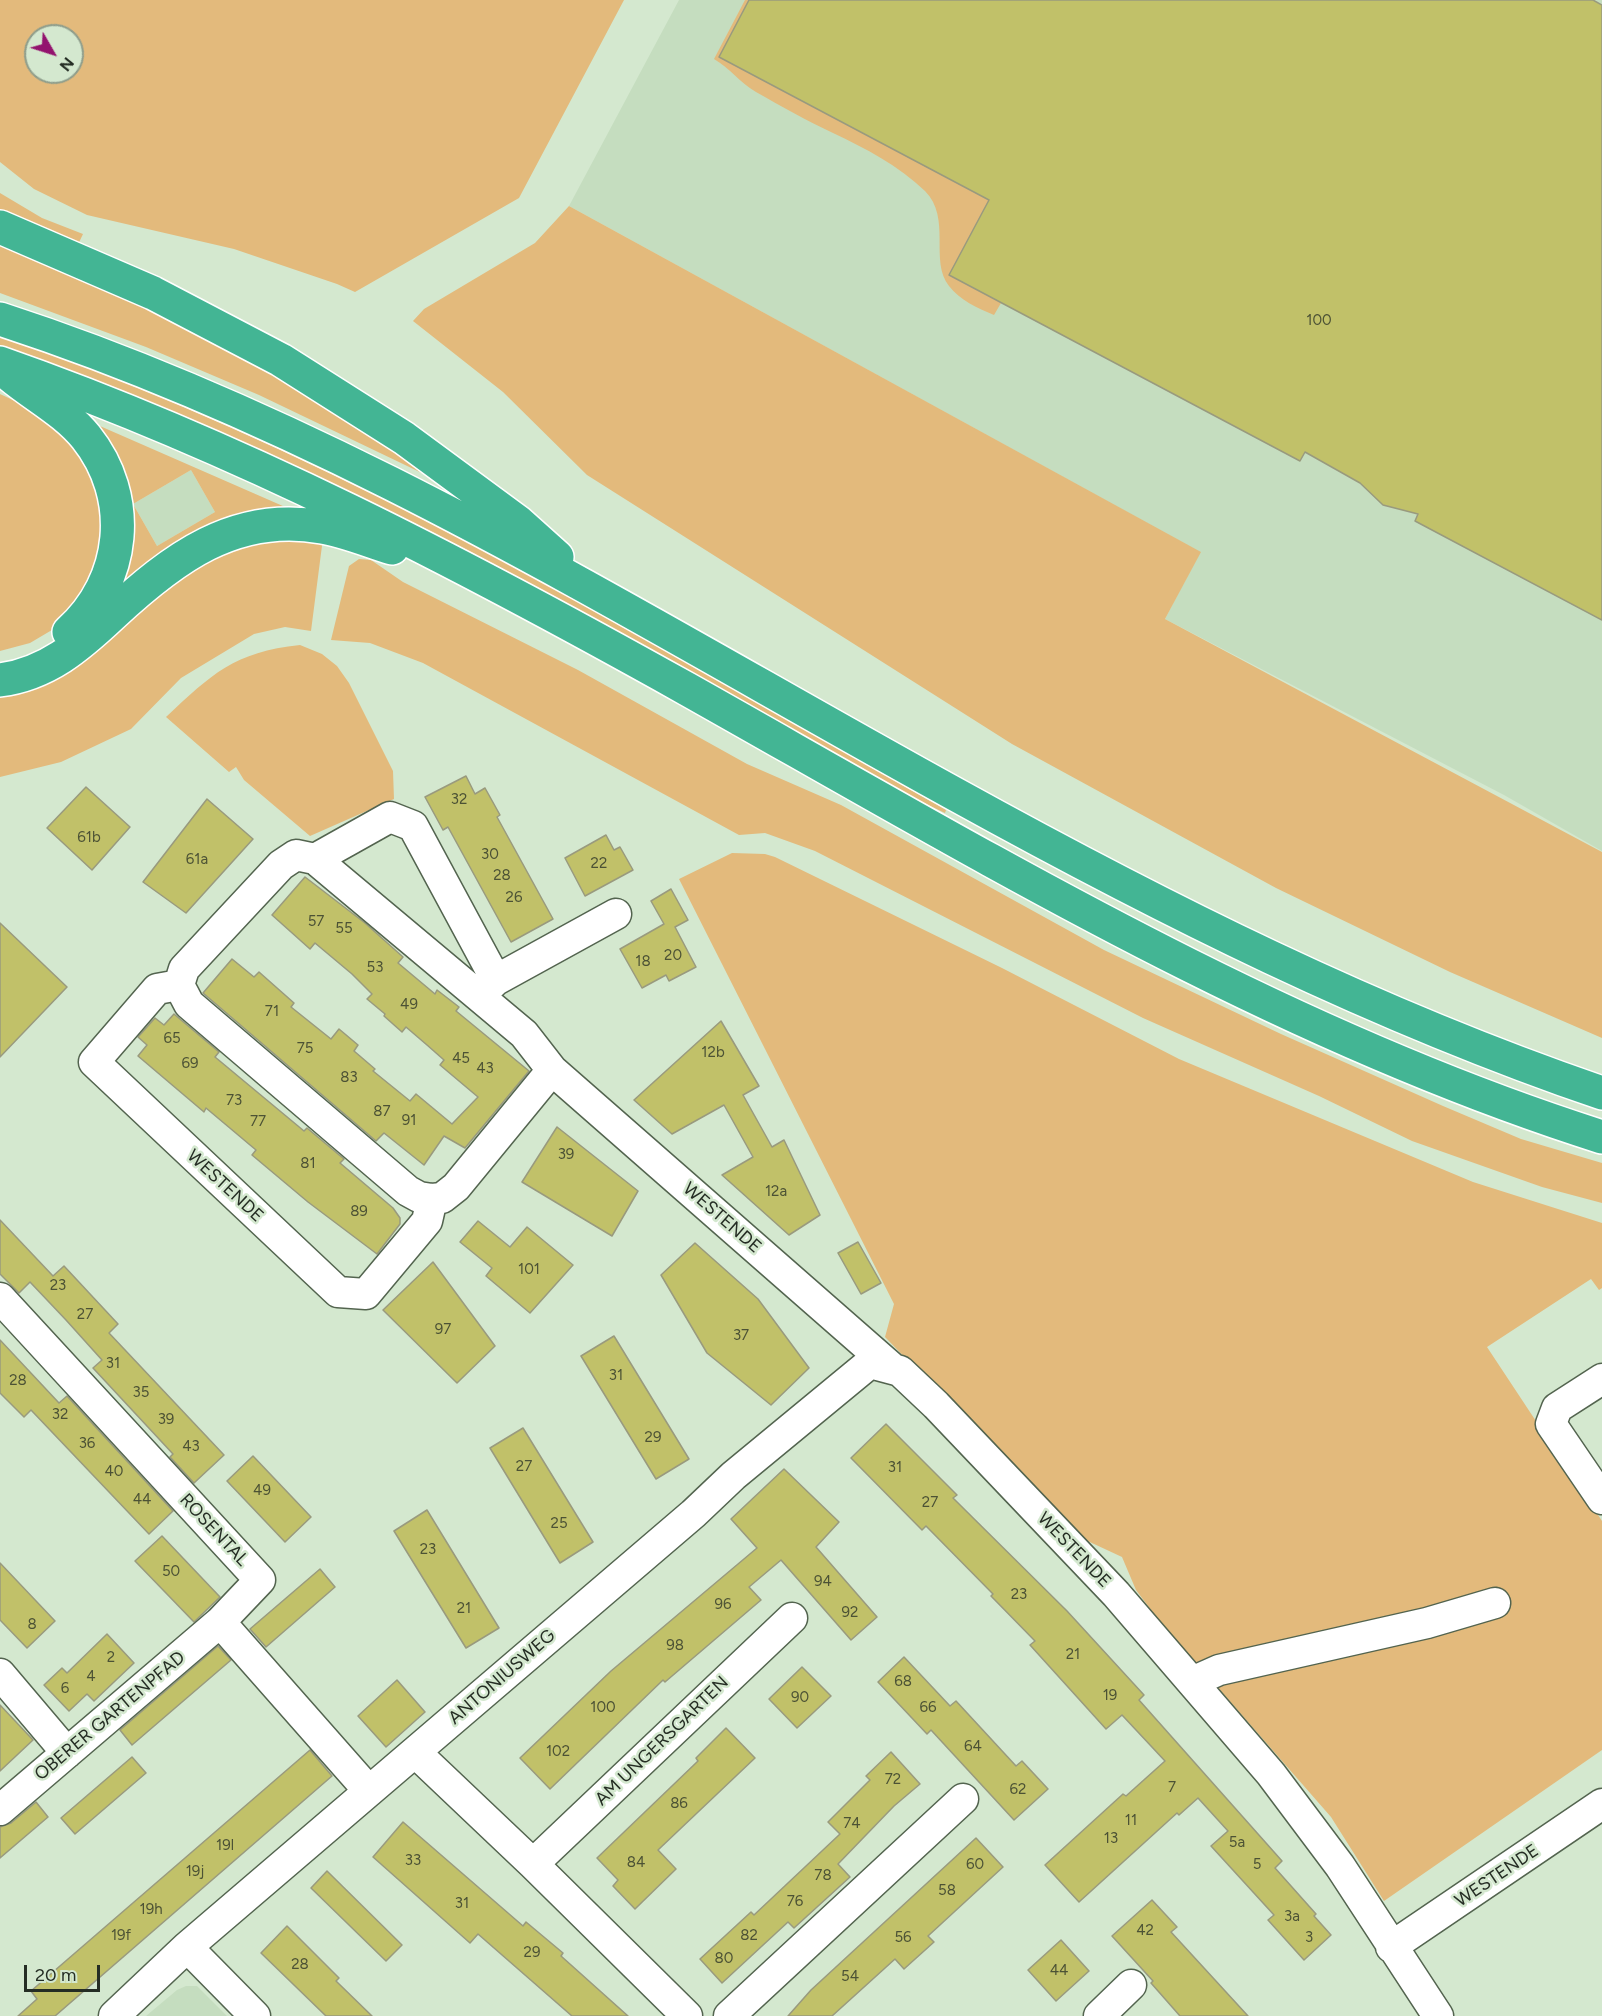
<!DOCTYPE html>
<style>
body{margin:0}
#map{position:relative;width:1602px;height:2016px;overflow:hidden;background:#d4e8cf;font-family:Figtree,sans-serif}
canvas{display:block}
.north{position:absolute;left:24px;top:24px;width:60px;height:60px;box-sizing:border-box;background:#d4e8cf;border:2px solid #8e9d8b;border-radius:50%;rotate:129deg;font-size:16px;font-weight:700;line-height:24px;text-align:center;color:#252d24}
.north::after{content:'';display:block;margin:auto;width:21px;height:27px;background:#93136e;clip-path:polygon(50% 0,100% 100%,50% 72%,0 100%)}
.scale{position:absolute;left:24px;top:1965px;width:76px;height:27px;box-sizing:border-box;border:3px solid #252d24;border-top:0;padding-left:8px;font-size:18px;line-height:21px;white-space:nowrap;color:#252d24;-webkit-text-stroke:4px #d4e8cf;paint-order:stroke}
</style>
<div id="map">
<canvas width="1602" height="2016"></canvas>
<div class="north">N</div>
<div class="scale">20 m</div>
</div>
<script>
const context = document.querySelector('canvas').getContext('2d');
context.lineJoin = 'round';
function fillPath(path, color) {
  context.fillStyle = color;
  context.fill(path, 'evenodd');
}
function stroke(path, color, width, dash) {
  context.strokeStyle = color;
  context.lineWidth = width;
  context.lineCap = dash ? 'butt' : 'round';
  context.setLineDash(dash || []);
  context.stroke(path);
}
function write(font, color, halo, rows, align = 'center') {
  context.font = font + ' Figtree,sans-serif';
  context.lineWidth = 5;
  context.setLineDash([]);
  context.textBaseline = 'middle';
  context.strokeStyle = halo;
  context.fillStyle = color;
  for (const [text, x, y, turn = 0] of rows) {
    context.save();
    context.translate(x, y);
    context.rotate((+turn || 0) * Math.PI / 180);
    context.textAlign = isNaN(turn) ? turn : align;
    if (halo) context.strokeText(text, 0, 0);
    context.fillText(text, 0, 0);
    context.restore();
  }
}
fillPath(new Path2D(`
 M 679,0 L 1602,0 L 1602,851 L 1504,795 L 1165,619 L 1200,552 L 569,206 Z
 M 191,470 L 215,512 L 157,546 L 133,504 Z
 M 186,1986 L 197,1986 L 227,2016 L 146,2016 L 177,1990 Z`), '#c5ddbf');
fillPath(new Path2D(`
 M 0,0 L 624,0 L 519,198 L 355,292 L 337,284 L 234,249 L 87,215 L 34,189 L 0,162 ZM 36,36 L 72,36 L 72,72 L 36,72 Z
 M 745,0 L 749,0 L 719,57 L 989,200 L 1001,303 L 994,315 C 977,308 960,300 949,286 C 929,261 952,218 925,191 C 899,166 865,148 833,133 C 807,121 781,106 756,92 C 740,83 730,68 714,59 Z
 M 0,193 L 42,218 L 83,234 L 74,253 L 0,219 Z
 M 569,206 L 1201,552 L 1165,619 L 1602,852 L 1602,1038 L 1450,972 L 1276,888 L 1012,744 L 587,475 L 503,392 L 413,321 L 424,309 L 535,243 Z
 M 0,239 L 242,351 L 428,473 L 426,475 L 259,395 L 146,347 L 0,293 Z
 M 0,336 C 336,452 639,635 946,810 L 945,813 L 894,789 C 753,709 613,626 469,551 C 317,472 161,402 0,345 Z
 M 0,394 L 43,414 L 88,460 L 105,519 L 95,575 L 57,627 L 30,643 L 0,651 Z
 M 93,423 L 292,510 L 119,595 ZM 191,470 L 215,512 L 157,546 L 133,504 Z
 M 323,538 L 311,631 L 285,627 L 254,634 L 181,678 L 131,729 L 61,762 L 0,777 L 0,689 L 231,544 Z
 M 359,559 L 371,560 L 403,582 L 578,670 L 747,764 L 841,805 L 1104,950 L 1281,1034 L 1443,1106 L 1521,1139 L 1602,1163 L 1602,1203 L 1542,1187 L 1412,1141 L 1319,1096 L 1143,1018 L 815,851 L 765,833 L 739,835 L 423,663 L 370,643 L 331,640 L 349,566 Z
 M 300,645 L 322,654 L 337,666 L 349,683 L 393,771 L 394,799 L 310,836 L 244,780 L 236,767 L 229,772 L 166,717 C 212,674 234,652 300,645 Z
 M 732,853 L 765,854 L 775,857 L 1002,968 L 1179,1059 L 1473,1182 L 1602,1223 L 1602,1288 L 1599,1290 L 1591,1279 L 1487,1347 L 1602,1521 L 1602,1750 L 1384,1901 L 1331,1817 L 1157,1618 L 1136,1590 L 1122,1557 L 1079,1537 L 885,1337 L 894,1304 L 679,879 Z`), '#e3ba7c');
const building = new Path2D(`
 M 749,0 L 1593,0 L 1602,5 L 1602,620 L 1415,521 L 1418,514 L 1383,505 L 1360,483 L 1305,452 L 1300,461 L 949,275 L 989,200 L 719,57 Z
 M 466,776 L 475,794 L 485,788 L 500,815 L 497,817 L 553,919 L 511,942 L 448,827 L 443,830 L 425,797 Z
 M 86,787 L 130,827 L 92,870 L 47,828 Z
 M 207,799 L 253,839 L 186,913 L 143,882 Z
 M 606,835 L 614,850 L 620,847 L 633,870 L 585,896 L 565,858 Z
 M 305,877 L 365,923 L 403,957 L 398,963 L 435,994 L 437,990 L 459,1007 L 456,1011 L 529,1071 L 465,1148 L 444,1136 L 424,1165 L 384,1133 L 376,1141 L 203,993 L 232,959 L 254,977 L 259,972 L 294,1003 L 291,1007 L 331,1039 L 339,1029 L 358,1045 L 354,1051 L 375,1069 L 373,1071 L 410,1101 L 416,1094 L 452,1124 L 478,1097 L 440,1065 L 444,1060 L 427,1045 L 406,1027 L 402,1032 L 384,1016 L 385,1014 L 367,999 L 372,994 L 352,974 L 315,943 L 310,949 L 272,915 Z
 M 671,889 L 688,920 L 675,927 L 696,967 L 669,981 L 666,975 L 642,988 L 620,949 L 664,924 L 651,901 Z
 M 0,923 L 67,987 L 0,1057 Z
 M 174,1014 L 219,1052 L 215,1057 L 304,1131 L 307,1128 L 344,1159 L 340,1163 L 393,1208 L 400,1218 L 400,1224 L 377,1254 L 308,1202 L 252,1155 L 256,1150 L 206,1108 L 204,1112 L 138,1056 L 147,1045 L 138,1037 L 155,1018 L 164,1025 Z
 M 721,1021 L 759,1086 L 743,1095 L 772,1147 L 784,1140 L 820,1215 L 789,1235 L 722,1175 L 753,1157 L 724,1105 L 672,1134 L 634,1100 Z
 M 557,1127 L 638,1191 L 612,1236 L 522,1182 Z
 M 0,1220 L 53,1276 L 64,1266 L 118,1324 L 109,1333 L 224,1455 L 194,1483 L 170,1457 L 173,1454 L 93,1368 L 102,1360 L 66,1320 L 30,1282 L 19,1293 L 0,1274 Z
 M 478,1221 L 510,1247 L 527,1227 L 573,1265 L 530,1313 L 486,1276 L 492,1268 L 460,1242 Z
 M 858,1242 L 881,1283 L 861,1294 L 838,1253 Z
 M 695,1243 L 758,1299 L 809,1368 L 771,1405 L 707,1353 L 661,1275 Z
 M 433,1262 L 495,1346 L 457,1383 L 383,1310 Z
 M 614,1336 L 689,1459 L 656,1479 L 581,1356 Z
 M 0,1340 L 59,1403 L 67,1396 L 173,1511 L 149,1534 L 31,1410 L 24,1417 L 0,1393 Z
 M 886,1424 L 957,1495 L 953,1498 L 1067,1611 L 1144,1695 L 1139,1700 L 1282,1861 L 1275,1868 L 1316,1914 L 1314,1916 L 1331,1935 L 1304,1960 L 1268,1920 L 1274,1915 L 1211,1846 L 1228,1831 L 1198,1798 L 1179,1815 L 1177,1813 L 1079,1902 L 1045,1865 L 1123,1794 L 1126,1796 L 1165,1761 L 1122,1715 L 1106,1729 L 1030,1645 L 1035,1641 L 991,1596 L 993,1594 L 926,1526 L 922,1530 L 851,1458 Z
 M 523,1428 L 593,1542 L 560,1563 L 490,1448 Z
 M 253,1456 L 311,1517 L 285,1542 L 227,1481 Z
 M 784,1469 L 839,1522 L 816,1547 L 877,1617 L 851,1640 L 781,1560 L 749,1587 L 761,1600 L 665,1682 L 663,1680 L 550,1789 L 520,1758 L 611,1671 L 757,1548 L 731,1519 Z
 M 427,1510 L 499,1628 L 466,1648 L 394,1531 Z
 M 162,1536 L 220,1597 L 194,1622 L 135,1561 Z
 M 0,1563 L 55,1621 L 27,1648 L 0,1620 Z
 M 320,1569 L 335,1587 L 266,1647 L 250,1629 Z
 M 107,1634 L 134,1663 L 94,1701 L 87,1694 L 69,1711 L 44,1685 L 62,1668 L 67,1673 Z
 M 218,1646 L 231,1660 L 132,1745 L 120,1730 Z
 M 904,1657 L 950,1706 L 956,1701 L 1016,1766 L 1022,1761 L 1048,1789 L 1014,1820 L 931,1730 L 927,1734 L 878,1682 Z
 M 802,1667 L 831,1696 L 797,1728 L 769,1699 Z
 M 397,1680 L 425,1712 L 386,1747 L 358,1716 Z
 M 0,1705 L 33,1740 L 0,1771 Z
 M 726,1728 L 755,1758 L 658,1850 L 676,1869 L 635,1909 L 613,1886 L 618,1880 L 597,1858 L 698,1761 L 696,1758 Z
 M 310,1750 L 332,1776 L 55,2016 L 18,2016 L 37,1999 L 31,1991 Z
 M 891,1752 L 920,1784 L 894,1806 L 838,1864 L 850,1877 L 794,1928 L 788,1922 L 722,1983 L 700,1959 L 751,1912 L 754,1915 L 840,1834 L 828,1822 L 870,1780 L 866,1776 Z
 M 132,1757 L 146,1773 L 75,1834 L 61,1818 Z
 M 36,1802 L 48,1817 L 0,1858 L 0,1827 L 11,1823 Z
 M 403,1822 L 523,1926 L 526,1922 L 563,1953 L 561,1956 L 628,2016 L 572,2016 L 478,1934 L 470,1943 L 373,1857 Z
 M 976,1838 L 1003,1867 L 928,1936 L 934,1942 L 904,1969 L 895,1959 L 832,2016 L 788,2016 L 811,1990 Z
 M 327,1871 L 402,1945 L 386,1961 L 311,1888 Z
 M 1152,1900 L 1177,1927 L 1171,1932 L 1248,2016 L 1180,2016 L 1151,1983 L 1153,1981 L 1112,1936 Z
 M 287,1926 L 339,1978 L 336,1981 L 372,2016 L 326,2016 L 261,1953 Z
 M 1061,1940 L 1089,1971 L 1056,2001 L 1028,1970 Z`);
fillPath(building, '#c1c169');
stroke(building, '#999a7e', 1.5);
const street = new Path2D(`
 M 315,859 L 524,1034 L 552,1070 L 891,1367
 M 496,980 L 413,826 L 390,817 L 315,859 L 296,855 L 281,865 L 184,969 L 179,985 L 157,989 L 94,1062 L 338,1292 L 366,1294 L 427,1221 L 432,1199 L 442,1198 L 456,1187 L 552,1070
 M 179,985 L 189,1004 L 408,1191 L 419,1197 L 432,1199
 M 481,994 L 496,980 L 616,914
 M 0,1298 L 260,1580 L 220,1622 L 369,1791
 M 1602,1379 L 1557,1408 L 1551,1424 L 1602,1499
 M 0,1674 L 67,1753
 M 1192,1682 L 1219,1670 L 1427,1623 L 1495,1603
 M 415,1752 L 533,1864 L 687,2016
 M 0,1810 L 220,1622
 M 533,1864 L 792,1618
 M 187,1947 L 255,2016
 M 1391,1947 L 1602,1804
 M 114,2016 L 187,1947 L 693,1514 L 733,1476 L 870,1363 L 900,1371 L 936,1405 L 1116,1594 L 1271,1774 L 1340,1866 L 1438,2016
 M 729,2016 L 963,1799
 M 1099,2016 L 1131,1985`);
const highway = new Path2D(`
 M 0,227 L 153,293 L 281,360 L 404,438 L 518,522 L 557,557
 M 0,319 C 339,429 642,622 953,793 C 1163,909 1374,1015 1602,1093
 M 0,363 C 240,447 465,565 687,689 C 982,855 1277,1034 1602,1137
 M 11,376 C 35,396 66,412 86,437 C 134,497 126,581 69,632
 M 0,680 C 47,674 79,646 112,615 C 172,559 235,511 322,527 C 346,531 369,541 392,548`);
stroke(street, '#53644f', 33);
stroke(highway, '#fff', 36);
stroke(street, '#fff', 30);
stroke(highway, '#43b594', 33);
write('15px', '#4c5235', null, [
 ["100",1319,321],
 ["32",459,800],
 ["61b",89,838],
 ["30",490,855],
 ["61a",197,860],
 ["22",599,864],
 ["28",502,876],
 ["26",514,898],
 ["57",316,922],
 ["55",344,929],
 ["20",673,956],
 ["18",643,962],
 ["53",375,968],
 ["49",409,1005],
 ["71",272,1012],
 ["65",172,1039],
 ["75",305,1049],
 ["12b",713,1053],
 ["45",461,1059],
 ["69",190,1064],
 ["43",485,1069],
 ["83",349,1078],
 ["73",234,1101],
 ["87",382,1112],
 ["91",409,1121],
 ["77",258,1122],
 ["39",566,1155],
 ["81",308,1164],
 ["12a",776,1192],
 ["89",359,1212],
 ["101",529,1270],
 ["23",58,1286],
 ["27",85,1315],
 ["97",443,1330],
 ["37",741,1336],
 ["31",113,1364],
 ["31",616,1376],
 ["28",18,1381],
 ["35",141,1393],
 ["32",60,1415],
 ["39",166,1420],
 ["29",653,1438],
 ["36",87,1444],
 ["43",191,1447],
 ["27",524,1467],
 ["31",895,1468],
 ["40",114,1472],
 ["49",262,1491],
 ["44",142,1500],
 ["27",930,1503],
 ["25",559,1524],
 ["23",428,1550],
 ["50",171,1572],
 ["94",823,1582],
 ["23",1019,1595],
 ["96",723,1605],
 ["21",464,1609],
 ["92",850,1613],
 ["8",32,1625],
 ["98",675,1646],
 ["21",1073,1655],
 ["2",111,1658],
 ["4",91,1677],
 ["68",903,1682],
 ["6",65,1689],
 ["19",1110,1696],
 ["90",800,1698],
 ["100",603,1708],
 ["66",928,1708],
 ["64",973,1747],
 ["102",558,1752],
 ["72",893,1780],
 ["7",1172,1788],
 ["62",1018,1790],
 ["86",679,1804],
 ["11",1131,1821],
 ["74",852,1824],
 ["13",1111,1839],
 ["5a",1237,1843],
 ["19l",225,1846],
 ["33",413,1861],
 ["84",636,1863],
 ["60",975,1865],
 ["5",1257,1865],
 ["19j",195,1872],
 ["78",823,1876],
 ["58",947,1891],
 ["76",795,1902],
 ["31",462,1904],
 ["19h",151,1910],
 ["3a",1292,1917],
 ["42",1145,1931],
 ["19f",121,1936],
 ["82",749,1936],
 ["56",903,1938],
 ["3",1309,1938],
 ["29",532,1953],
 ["80",724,1959],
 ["28",300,1965],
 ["44",1059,1971],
 ["54",850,1977]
]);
write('18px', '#252d24', '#d4e8cf', [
 ["WESTENDE",225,1186,43],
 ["WESTENDE",722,1218,41],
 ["ROSENTAL",214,1530,47],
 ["WESTENDE",1074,1550,46],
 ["ANTONIUSWEG",502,1677,-41],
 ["OBERER GARTENPFAD",110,1716,-40],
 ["AM UNGERSGARTEN",662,1741,-44],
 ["WESTENDE",1497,1876,-34]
]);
</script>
